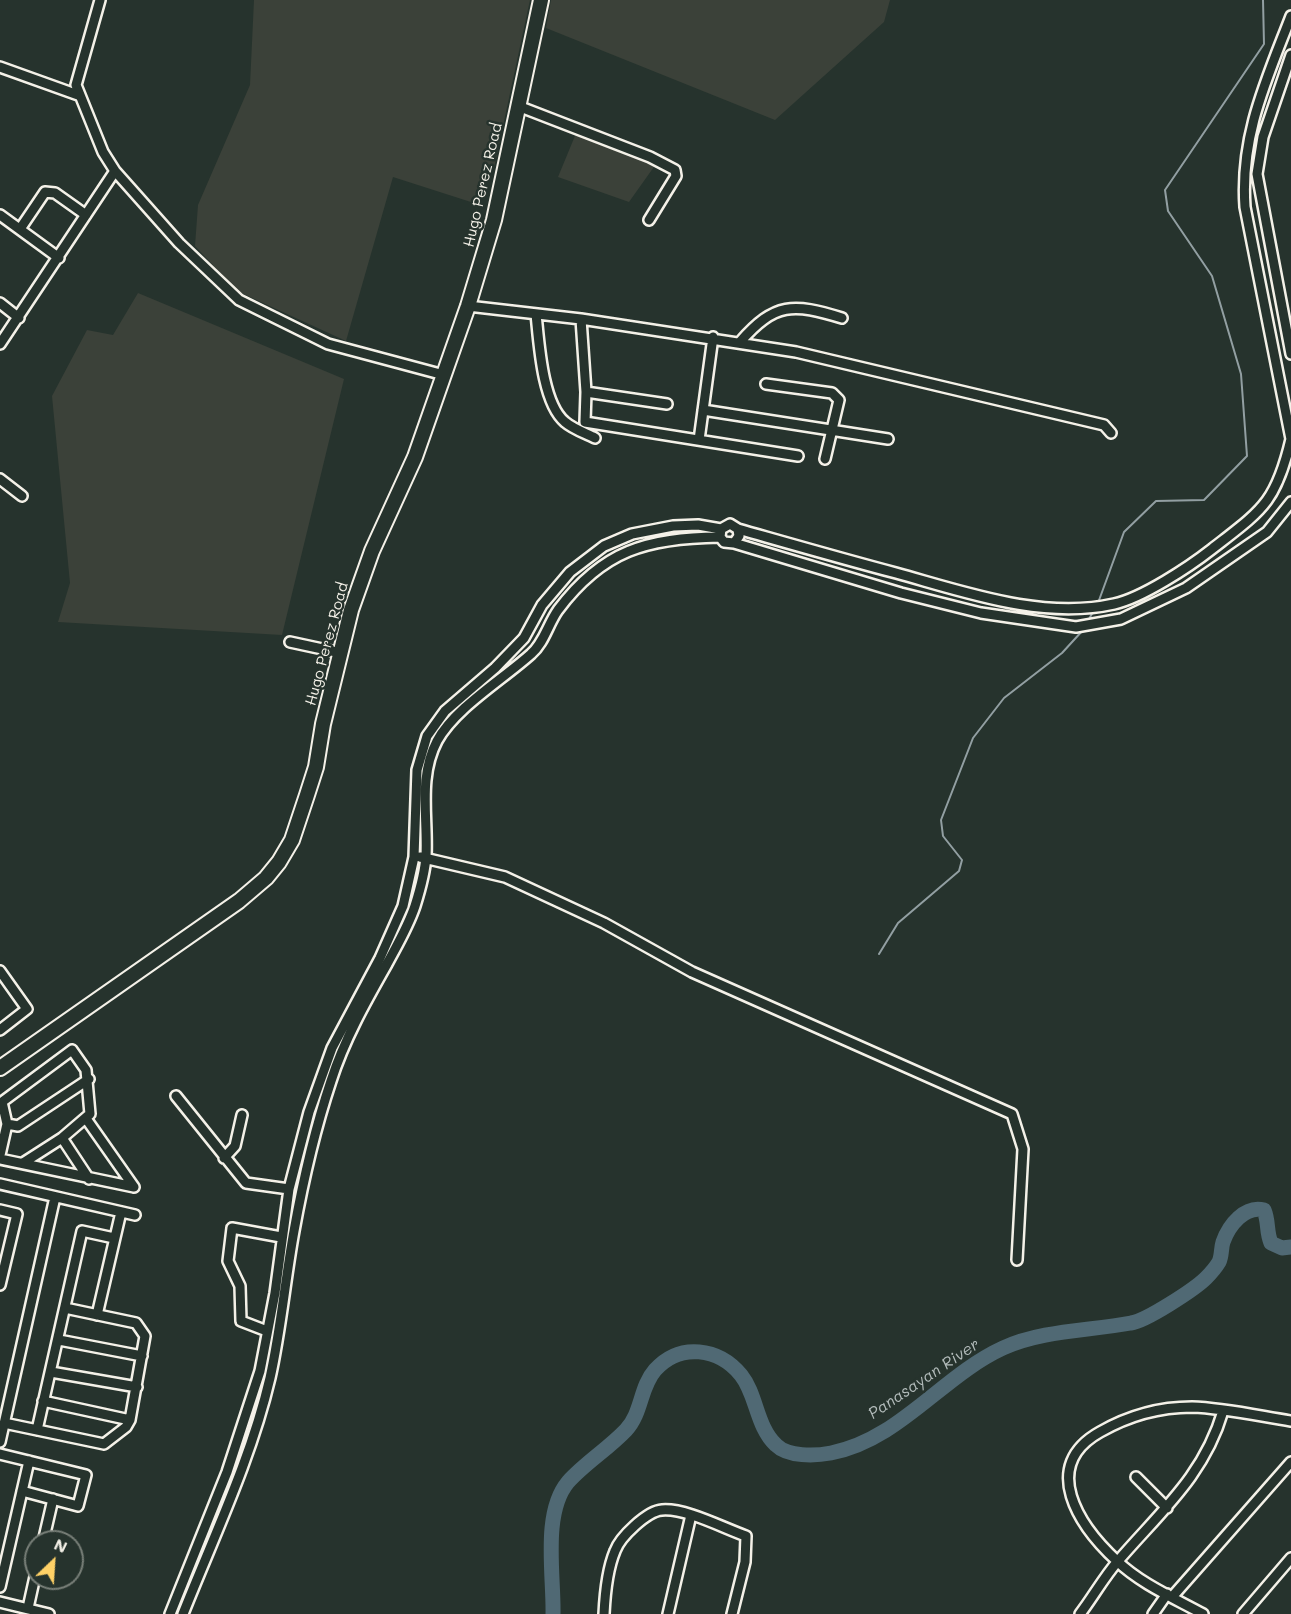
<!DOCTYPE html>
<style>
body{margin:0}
#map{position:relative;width:1291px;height:1614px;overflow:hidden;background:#26332d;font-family:Mali,sans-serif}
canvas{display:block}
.north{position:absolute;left:24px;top:1530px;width:60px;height:60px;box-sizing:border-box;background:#26332d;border:2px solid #787f78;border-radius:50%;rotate:25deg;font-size:16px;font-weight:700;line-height:24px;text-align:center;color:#f4f1e8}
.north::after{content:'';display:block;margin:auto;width:21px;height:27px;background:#ffd166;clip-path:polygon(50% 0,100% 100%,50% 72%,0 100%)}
</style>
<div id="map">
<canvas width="1291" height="1614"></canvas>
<div class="north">N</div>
</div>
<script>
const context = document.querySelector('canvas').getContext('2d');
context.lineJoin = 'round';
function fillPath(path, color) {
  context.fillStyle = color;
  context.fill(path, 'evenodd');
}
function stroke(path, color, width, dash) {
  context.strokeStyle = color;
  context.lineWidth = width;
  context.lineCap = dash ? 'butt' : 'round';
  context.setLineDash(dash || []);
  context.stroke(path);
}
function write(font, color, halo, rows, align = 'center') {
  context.font = font + ' Mali,sans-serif';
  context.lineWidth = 5;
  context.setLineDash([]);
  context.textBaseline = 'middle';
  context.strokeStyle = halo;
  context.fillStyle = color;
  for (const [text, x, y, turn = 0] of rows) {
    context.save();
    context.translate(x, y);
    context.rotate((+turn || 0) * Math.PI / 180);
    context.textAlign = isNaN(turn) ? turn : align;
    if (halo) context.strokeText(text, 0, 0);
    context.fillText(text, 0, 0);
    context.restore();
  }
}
fillPath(new Path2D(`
 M 254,0 L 530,0 L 494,168 L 488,171 L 485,179 L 481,179 L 474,203 L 393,177 L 346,341 L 237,291 L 195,246 L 198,205 L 250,85 Z
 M 551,0 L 890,0 L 884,22 L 775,120 L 546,28 Z
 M 577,131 L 656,164 L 629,202 L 558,177 Z
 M 138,293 L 344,379 L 282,635 L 58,622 L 70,583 L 52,396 L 87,330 L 113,335 Z`), '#3b4139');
stroke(new Path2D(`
 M 1098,603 L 1124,532 L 1156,501 L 1204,500 L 1247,456 L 1241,374 L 1212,276 L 1168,211 L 1165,190 L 1264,44 L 1263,0
 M 1088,621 L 1094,610
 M 879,954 L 898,923 L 959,871 L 962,860 L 943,836 L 941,820 L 973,738 L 1004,698 L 1062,653 L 1084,629`), '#929fa2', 2);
stroke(new Path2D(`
 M 553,1614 C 554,1576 542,1513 568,1482 C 585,1463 608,1449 626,1430 C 642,1413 640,1387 655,1370 C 680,1342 719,1348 741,1375 C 757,1395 756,1426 776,1445 C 788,1457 815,1456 831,1453 C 899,1440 942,1376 1003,1348 C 1043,1330 1089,1331 1131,1323 C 1146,1321 1195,1289 1206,1278 C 1210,1274 1216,1267 1219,1262 C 1222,1256 1221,1248 1223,1242 C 1229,1225 1245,1205 1264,1210 C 1269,1222 1266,1231 1271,1243 L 1282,1248 L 1291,1247`), '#506974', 15);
const street = new Path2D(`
 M 100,0 L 76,85 L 103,152 L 115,171 L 179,243 L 239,300 L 328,344 L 444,375
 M 1291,55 L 1263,137 L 1257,174 L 1291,354
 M 0,67 L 78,95
 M 518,106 L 650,157 L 675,170 L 676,176 L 649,220
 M 0,215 L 59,258
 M 20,229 L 45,192 L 55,193 L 86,215
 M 0,303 L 19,318
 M 468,306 L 581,319 L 796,352 L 1104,425 L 1111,433
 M 536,314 C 539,342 542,403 565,422 C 573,429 585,433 595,438
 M 581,319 L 586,392 L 585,422 L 798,456
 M 740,342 C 775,302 793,303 842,318
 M 0,344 L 115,171
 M 766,384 L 832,393 L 839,400 L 825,459
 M 586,392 L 667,404
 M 703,410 L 888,439
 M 699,440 L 713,337
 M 0,479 L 22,496
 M 738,529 L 739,536 L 734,543 L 724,542 L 720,537 L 721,529 L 730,524 L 738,529 C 791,544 843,559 896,573 C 965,592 1042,620 1114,604 C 1142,598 1189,567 1212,549 C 1262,510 1276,503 1291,439 L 1245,207 C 1240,136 1266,81 1291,16
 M 734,543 L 901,593 L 981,613 L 1076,627 L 1121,619 L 1186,588 L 1267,532 L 1291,502
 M 290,642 L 341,653
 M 420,857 L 505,877 L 604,923 L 692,972 L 1012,1114 L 1023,1149 L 1017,1260
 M 0,971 L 27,1009 L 0,1030
 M 176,1096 L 246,1183 L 289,1189
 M 87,1120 L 134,1187
 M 7,1124 L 18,1126 L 89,1079
 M 62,1138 L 89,1179
 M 0,1155 L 7,1124 L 2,1102 L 72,1050 L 86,1070 L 90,1114 L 62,1138 L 23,1163
 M 224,1158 L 235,1146 L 242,1115
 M 0,1159 L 134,1187
 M 0,1184 L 135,1215
 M 0,1210 L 17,1214 L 0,1285
 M 97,1315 L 121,1212
 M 267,1331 L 241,1321 L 240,1286 L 228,1261 L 232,1228 L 281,1237
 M 59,1340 L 142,1356
 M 51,1372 L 137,1387
 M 43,1401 L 130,1420
 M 4,1423 L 104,1444 L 126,1427 L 130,1420 L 145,1336 L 136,1323 L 65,1308
 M 37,1430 L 82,1231 L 114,1238
 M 0,1442 L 55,1197
 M 0,1454 L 86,1475 L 78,1506 L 22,1491
 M 1136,1477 L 1167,1508
 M 43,1542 L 53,1499
 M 0,1587 L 29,1461
 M 1172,1597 L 1291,1462
 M 0,1602 L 49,1614
 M 28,1608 L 36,1572
 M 170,1614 L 227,1472 L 260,1371 L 275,1293 L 289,1189 L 309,1112 L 332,1048 L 380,958 L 403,906 L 414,857 L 417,770 L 427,736 L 445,711 L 495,668 L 524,638 L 542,605 L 570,572 L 604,546 L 632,534 L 673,526 L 698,525 L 721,529
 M 183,1614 C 214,1536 251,1459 270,1378 C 281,1329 285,1280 294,1231 C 303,1181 315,1129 331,1081 C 344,1040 366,1001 387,964 C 397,945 408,927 415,906 C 420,890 425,873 426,856 C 428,818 418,777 437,741 C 455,708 502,680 531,654 C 544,643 548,624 558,610 C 603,550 647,538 720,537
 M 604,1614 C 605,1593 607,1570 615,1551 C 620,1537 647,1511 662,1510 C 686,1508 723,1528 746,1536 L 745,1562 L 732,1614
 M 668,1614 L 691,1515
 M 1080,1614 C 1093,1597 1104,1577 1118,1561 C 1160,1512 1204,1476 1223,1411
 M 1153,1614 L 1167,1594
 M 1203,1614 C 1174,1598 1141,1584 1117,1561 C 1079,1526 1039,1466 1100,1432 C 1128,1416 1159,1407 1192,1407 C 1224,1408 1259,1416 1291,1421
 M 1243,1614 L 1291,1558`);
const secondary = new Path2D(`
 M 0,1068 L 239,901 L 266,878 L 279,862 L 292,840 L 307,795 L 316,767 L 323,724 L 351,610 L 372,551 L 415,457 L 468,306 L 494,220 L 541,0`);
stroke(street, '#f4f1e8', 14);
stroke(secondary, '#f4f1e8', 18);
stroke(street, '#26332d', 9);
stroke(secondary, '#26332d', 14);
write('15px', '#f4f1e8', '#26332d', [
 ["Hugo Perez Road",483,185,-77],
 ["Hugo Perez Road",327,644,-75]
]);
write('italic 16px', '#b2bbba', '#26332d', [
 ["Panasayan River",924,1379,-34]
]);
</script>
